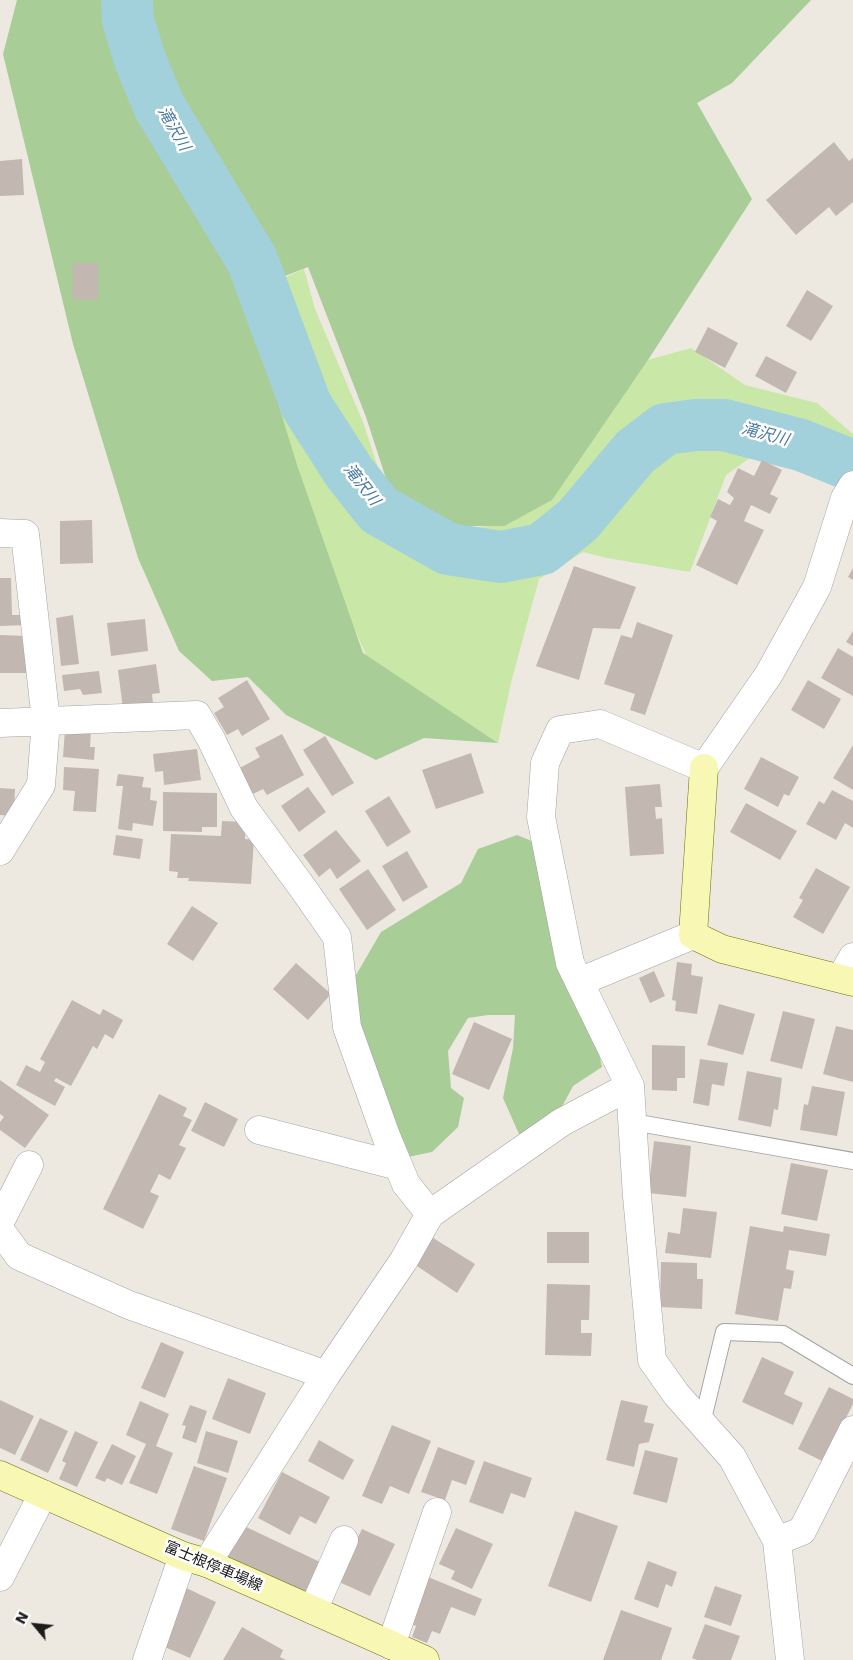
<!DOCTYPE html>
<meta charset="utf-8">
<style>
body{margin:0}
#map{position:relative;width:853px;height:1660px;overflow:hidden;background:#ede9e1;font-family:"DejaVu Sans",sans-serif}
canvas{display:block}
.north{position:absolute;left:10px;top:1600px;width:50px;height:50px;-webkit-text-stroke:4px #fff;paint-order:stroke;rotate:298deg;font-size:14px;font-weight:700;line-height:20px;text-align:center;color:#1c1c1c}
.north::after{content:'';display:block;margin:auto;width:18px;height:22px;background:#1c1c1c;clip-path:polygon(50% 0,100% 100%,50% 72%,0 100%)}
</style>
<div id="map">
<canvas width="853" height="1660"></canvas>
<div class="north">N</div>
</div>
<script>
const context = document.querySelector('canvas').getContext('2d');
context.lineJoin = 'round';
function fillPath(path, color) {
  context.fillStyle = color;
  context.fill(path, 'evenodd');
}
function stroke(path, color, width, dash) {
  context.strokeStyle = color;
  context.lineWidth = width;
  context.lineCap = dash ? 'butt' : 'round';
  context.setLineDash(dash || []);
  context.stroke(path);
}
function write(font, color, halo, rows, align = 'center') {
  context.font = font + ' "DejaVu Sans","Noto Sans JP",sans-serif';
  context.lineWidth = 5;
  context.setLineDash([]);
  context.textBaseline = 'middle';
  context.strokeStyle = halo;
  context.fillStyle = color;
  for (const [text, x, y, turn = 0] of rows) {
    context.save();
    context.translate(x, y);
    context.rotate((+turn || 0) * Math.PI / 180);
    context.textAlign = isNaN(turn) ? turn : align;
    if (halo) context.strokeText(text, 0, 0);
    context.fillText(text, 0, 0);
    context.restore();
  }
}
fillPath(new Path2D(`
 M 304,269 L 315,309 L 363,422 L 386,492 L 447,530 L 508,524 L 553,497 L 648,360 L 691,348 L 745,385 L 817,403 L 853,434 L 853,447 L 845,469 L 750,458 L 726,475 L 690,572 L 607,558 L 583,552 L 539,579 L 511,683 L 498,743 L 367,657 L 324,560 L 244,296 Z`), '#c9e8a7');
fillPath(new Path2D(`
 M 17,0 L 811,0 L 732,83 L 697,103 L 752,199 L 648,360 L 552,500 L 508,524 L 504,526 L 444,526 L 391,494 L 366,417 L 308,267 L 244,292 L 297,465 L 363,653 L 498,743 L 424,738 L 376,760 L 286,715 L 248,677 L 212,681 L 179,651 L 138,558 L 73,344 L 3,54 Z
 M 517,835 L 544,846 L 593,1025 L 602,1067 L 573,1086 L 556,1118 L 537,1145 L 519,1134 L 503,1098 L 513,1048 L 515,1015 L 488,1015 L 468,1018 L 448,1051 L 451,1088 L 464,1098 L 458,1127 L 432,1152 L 408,1157 L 389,1113 L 349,987 L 381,932 L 461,883 L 478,849 Z`), '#a8cd96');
stroke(new Path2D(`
 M 127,0 L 128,20 L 140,60 L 159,106 L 252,260 L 306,405 L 349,472 L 379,510 L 448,549 L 501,557 L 542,549 L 578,520 L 635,452 L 665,429 L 696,425 L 724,425 L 801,445 L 853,466`), '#a2d0db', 52);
fillPath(new Path2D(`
 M 834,142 L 849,161 L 853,158 L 853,202 L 836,216 L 829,207 L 796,235 L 766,200 Z
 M 22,159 L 24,195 L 0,196 L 0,161 Z
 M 73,263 L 98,263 L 98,300 L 72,299 Z
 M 807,290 L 833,306 L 811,341 L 786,326 Z
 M 708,327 L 738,343 L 725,368 L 695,352 Z
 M 766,356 L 797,372 L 786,393 L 755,376 Z
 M 762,460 L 782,470 L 770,494 L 778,498 L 770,514 L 751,505 L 744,521 L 764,530 L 737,585 L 696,565 L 717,521 L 710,517 L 718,499 L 730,505 L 734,498 L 727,492 L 738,468 L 754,476 Z
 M 92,520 L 93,563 L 60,564 L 60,521 Z
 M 574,566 L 636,587 L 620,629 L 593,628 L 579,680 L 536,666 Z
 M 853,568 L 853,580 L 848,577 Z
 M 0,578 L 11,578 L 12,615 L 25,615 L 26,625 L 0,626 Z
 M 73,615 L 79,664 L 61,666 L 56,618 Z
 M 145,619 L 148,651 L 111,656 L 107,623 Z
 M 637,622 L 673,635 L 645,715 L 630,710 L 635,694 L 604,684 L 621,635 L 632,638 Z
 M 853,631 L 853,646 L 846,642 Z
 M 0,635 L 27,636 L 26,673 L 0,673 Z
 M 838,648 L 853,657 L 853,696 L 821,678 Z
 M 156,664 L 160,693 L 152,694 L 153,704 L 123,709 L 118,670 Z
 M 99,671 L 102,693 L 83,695 L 80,689 L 64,691 L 62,675 Z
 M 247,680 L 270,719 L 242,736 L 238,729 L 227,735 L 214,713 L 224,707 L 218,698 Z
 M 808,680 L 841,699 L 824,729 L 791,710 Z
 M 65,729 L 91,731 L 90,747 L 95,747 L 94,760 L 63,757 Z
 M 282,734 L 304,775 L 267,795 L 263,789 L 249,796 L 236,770 L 260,757 L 255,748 Z
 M 325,736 L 354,783 L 332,796 L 303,750 Z
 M 853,745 L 853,790 L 833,778 Z
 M 197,749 L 201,780 L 164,785 L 163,771 L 155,772 L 153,754 Z
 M 471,753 L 484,793 L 436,809 L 422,770 Z
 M 761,757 L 799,777 L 789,796 L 784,794 L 778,807 L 744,789 Z
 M 64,767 L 99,769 L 96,812 L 73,811 L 75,791 L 63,790 Z
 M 118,774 L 144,777 L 142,787 L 151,788 L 150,800 L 157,801 L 153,826 L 133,823 L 132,831 L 118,829 L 123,786 L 116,786 Z
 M 660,784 L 662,807 L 655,807 L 656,819 L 662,818 L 664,854 L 630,856 L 625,787 Z
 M 308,787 L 326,812 L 299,832 L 281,806 Z
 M 0,788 L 15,789 L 14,816 L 0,815 Z
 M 832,790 L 853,801 L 853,828 L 845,823 L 836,840 L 806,824 L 819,801 L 824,804 Z
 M 163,792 L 217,793 L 217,827 L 202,827 L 202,832 L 163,831 Z
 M 389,796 L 411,832 L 387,847 L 365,811 Z
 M 746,803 L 797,831 L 780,860 L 730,832 Z
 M 222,821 L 246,822 L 245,839 L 254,840 L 251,884 L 188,881 L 189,878 L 177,878 L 178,872 L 169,871 L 171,834 L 221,836 Z
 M 336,830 L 361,861 L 337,879 L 330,868 L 319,877 L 303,855 Z
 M 116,835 L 143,839 L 140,859 L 113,855 Z
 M 407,851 L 428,887 L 403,902 L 382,866 Z
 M 816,868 L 850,887 L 823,934 L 793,917 L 803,900 L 799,898 Z
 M 368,869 L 396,910 L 367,930 L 339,889 Z
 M 192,906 L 218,923 L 193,961 L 167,944 Z
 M 677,962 L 692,964 L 691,975 L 703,977 L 697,1014 L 675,1011 L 676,1001 L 672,1000 Z
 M 296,963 L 331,994 L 308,1020 L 273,989 Z
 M 654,971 L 665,996 L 650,1003 L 639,978 Z
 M 72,1000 L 100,1015 L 103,1009 L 123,1020 L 113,1039 L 105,1034 L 97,1049 L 93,1046 L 71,1086 L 56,1078 L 54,1081 L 65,1087 L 55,1106 L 16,1085 L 26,1065 L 40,1072 L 45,1062 L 40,1059 Z
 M 719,1004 L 755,1014 L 743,1055 L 707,1045 Z
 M 783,1011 L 815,1019 L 802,1069 L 770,1061 Z
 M 474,1022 L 512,1039 L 489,1090 L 452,1074 Z
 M 836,1026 L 853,1030 L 853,1082 L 823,1074 Z
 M 652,1045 L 685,1046 L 685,1078 L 677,1078 L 677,1091 L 652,1090 Z
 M 700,1059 L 728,1063 L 724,1086 L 712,1084 L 709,1106 L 693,1103 Z
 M 747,1071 L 782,1078 L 778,1110 L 774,1109 L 771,1127 L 738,1120 Z
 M 0,1080 L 49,1115 L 25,1148 L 0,1130 L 0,1122 L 4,1117 L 0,1114 Z
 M 812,1086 L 845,1092 L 837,1136 L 800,1130 L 804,1104 L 808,1105 Z
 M 159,1094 L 187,1108 L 183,1116 L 192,1120 L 179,1145 L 186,1148 L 170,1180 L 159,1174 L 150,1192 L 159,1196 L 143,1229 L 103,1209 Z
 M 205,1102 L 238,1119 L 224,1147 L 191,1131 Z
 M 654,1141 L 691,1146 L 686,1197 L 648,1193 Z
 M 791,1163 L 828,1170 L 817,1221 L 781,1214 Z
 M 683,1208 L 717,1212 L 711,1258 L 665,1253 L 668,1232 L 680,1234 Z
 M 750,1226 L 783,1232 L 784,1226 L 830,1234 L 826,1256 L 789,1250 L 786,1269 L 794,1271 L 791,1289 L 784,1288 L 778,1321 L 735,1314 Z
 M 547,1232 L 589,1232 L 589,1263 L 547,1263 Z
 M 430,1236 L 475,1264 L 457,1293 L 414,1264 Z
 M 661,1262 L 697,1263 L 697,1279 L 703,1279 L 702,1309 L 660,1307 Z
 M 547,1284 L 590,1285 L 589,1320 L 581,1320 L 581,1333 L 592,1333 L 591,1356 L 545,1355 Z
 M 161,1342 L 184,1352 L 165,1398 L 141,1388 Z
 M 762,1357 L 794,1372 L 784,1394 L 803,1403 L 793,1425 L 742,1402 Z
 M 228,1378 L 266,1393 L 250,1434 L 212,1419 Z
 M 829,1387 L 853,1399 L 853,1404 L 824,1462 L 798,1449 Z
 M 0,1400 L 34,1416 L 15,1455 L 0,1448 Z
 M 621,1400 L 648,1406 L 644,1422 L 654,1424 L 649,1442 L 639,1444 L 634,1467 L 606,1460 Z
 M 140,1401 L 169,1414 L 156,1446 L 173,1453 L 157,1494 L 129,1483 L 146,1444 L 126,1435 Z
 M 190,1405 L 207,1411 L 196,1443 L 182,1438 L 186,1426 L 182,1425 Z
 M 40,1418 L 68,1431 L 48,1473 L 20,1460 Z
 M 392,1425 L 431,1441 L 409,1494 L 390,1486 L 382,1504 L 362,1496 Z
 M 75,1431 L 98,1442 L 77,1487 L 59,1479 L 66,1463 L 62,1461 Z
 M 206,1431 L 238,1441 L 228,1473 L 197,1463 Z
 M 319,1440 L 354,1460 L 343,1480 L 308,1461 Z
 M 112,1444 L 136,1456 L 122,1485 L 107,1478 L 105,1482 L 95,1478 Z
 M 438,1447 L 475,1461 L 466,1485 L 452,1480 L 445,1500 L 421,1492 Z
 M 645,1450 L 678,1458 L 667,1503 L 633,1494 Z
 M 484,1461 L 532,1478 L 525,1498 L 511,1493 L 503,1514 L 469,1502 Z
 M 194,1466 L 227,1478 L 204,1541 L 171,1529 Z
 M 282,1472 L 330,1497 L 316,1524 L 300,1516 L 290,1535 L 258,1518 Z
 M 575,1511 L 618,1526 L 591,1602 L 548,1586 Z
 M 242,1525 L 320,1562 L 305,1594 L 227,1557 Z
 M 456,1528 L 493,1544 L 472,1589 L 451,1579 L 455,1571 L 439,1564 Z
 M 362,1529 L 395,1544 L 370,1596 L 337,1581 Z
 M 648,1561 L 677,1572 L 672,1587 L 666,1584 L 658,1608 L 634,1599 Z
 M 428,1577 L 482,1599 L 475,1616 L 451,1607 L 440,1634 L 432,1631 L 427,1643 L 412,1637 L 416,1626 L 409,1623 Z
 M 715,1586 L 742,1595 L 731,1626 L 704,1617 Z
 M 184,1587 L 216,1602 L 190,1658 L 158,1644 Z
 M 621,1610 L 672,1628 L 661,1660 L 603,1660 Z
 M 705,1624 L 740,1636 L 731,1660 L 697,1660 L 692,1658 Z
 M 242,1627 L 283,1650 L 280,1657 L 286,1660 L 223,1660 Z`), '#c2b8b1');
const lane = new Path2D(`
 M 633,1122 L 853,1161
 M 702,1423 L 724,1332 L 783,1334 L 853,1376`);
const street = new Path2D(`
 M 0,533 L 25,534 L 46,721 L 41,785 L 0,851
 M 0,723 L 197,715 L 211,739 L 244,808 L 302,887 L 337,937 L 347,1027 L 386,1136 L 406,1184 L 430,1214
 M 841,978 L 853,957
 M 579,982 L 693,935
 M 259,1130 L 398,1166
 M 0,1222 L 29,1165
 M 0,1230 L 19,1256 L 129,1305 L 326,1375
 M 777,1541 L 802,1531 L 853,1430
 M 207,1563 L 326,1375 L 404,1260 L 430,1214 L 562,1122 L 630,1086
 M 0,1577 L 43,1494
 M 313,1610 L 344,1540
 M 391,1645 L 437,1512
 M 147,1660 L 183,1556
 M 790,1660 L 777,1541 L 732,1457 L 676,1394 L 652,1360 L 637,1196 L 630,1086 L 570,963 L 541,817 L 545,763 L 560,730 L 600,724 L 704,768 L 769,674 L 817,587 L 845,498 L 853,485`);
const secondary = new Path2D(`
 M 704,768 L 693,935 L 722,949 L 853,982
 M 0,1475 L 183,1556 L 207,1563 L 425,1660`);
stroke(lane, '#a3a3a3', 18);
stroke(street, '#a3a3a3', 29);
stroke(secondary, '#697006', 29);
stroke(lane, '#fff', 16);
stroke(street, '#fff', 28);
stroke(secondary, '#f8f8b4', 28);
write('15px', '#1c1c1c', '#fff', [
 ["富士根停車場線",213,1567,23]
]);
write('italic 16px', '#4779a2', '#fff', [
 ["滝沢川",173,129,60],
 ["滝沢川",765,435,15],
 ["滝沢川",361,485,52]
]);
</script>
